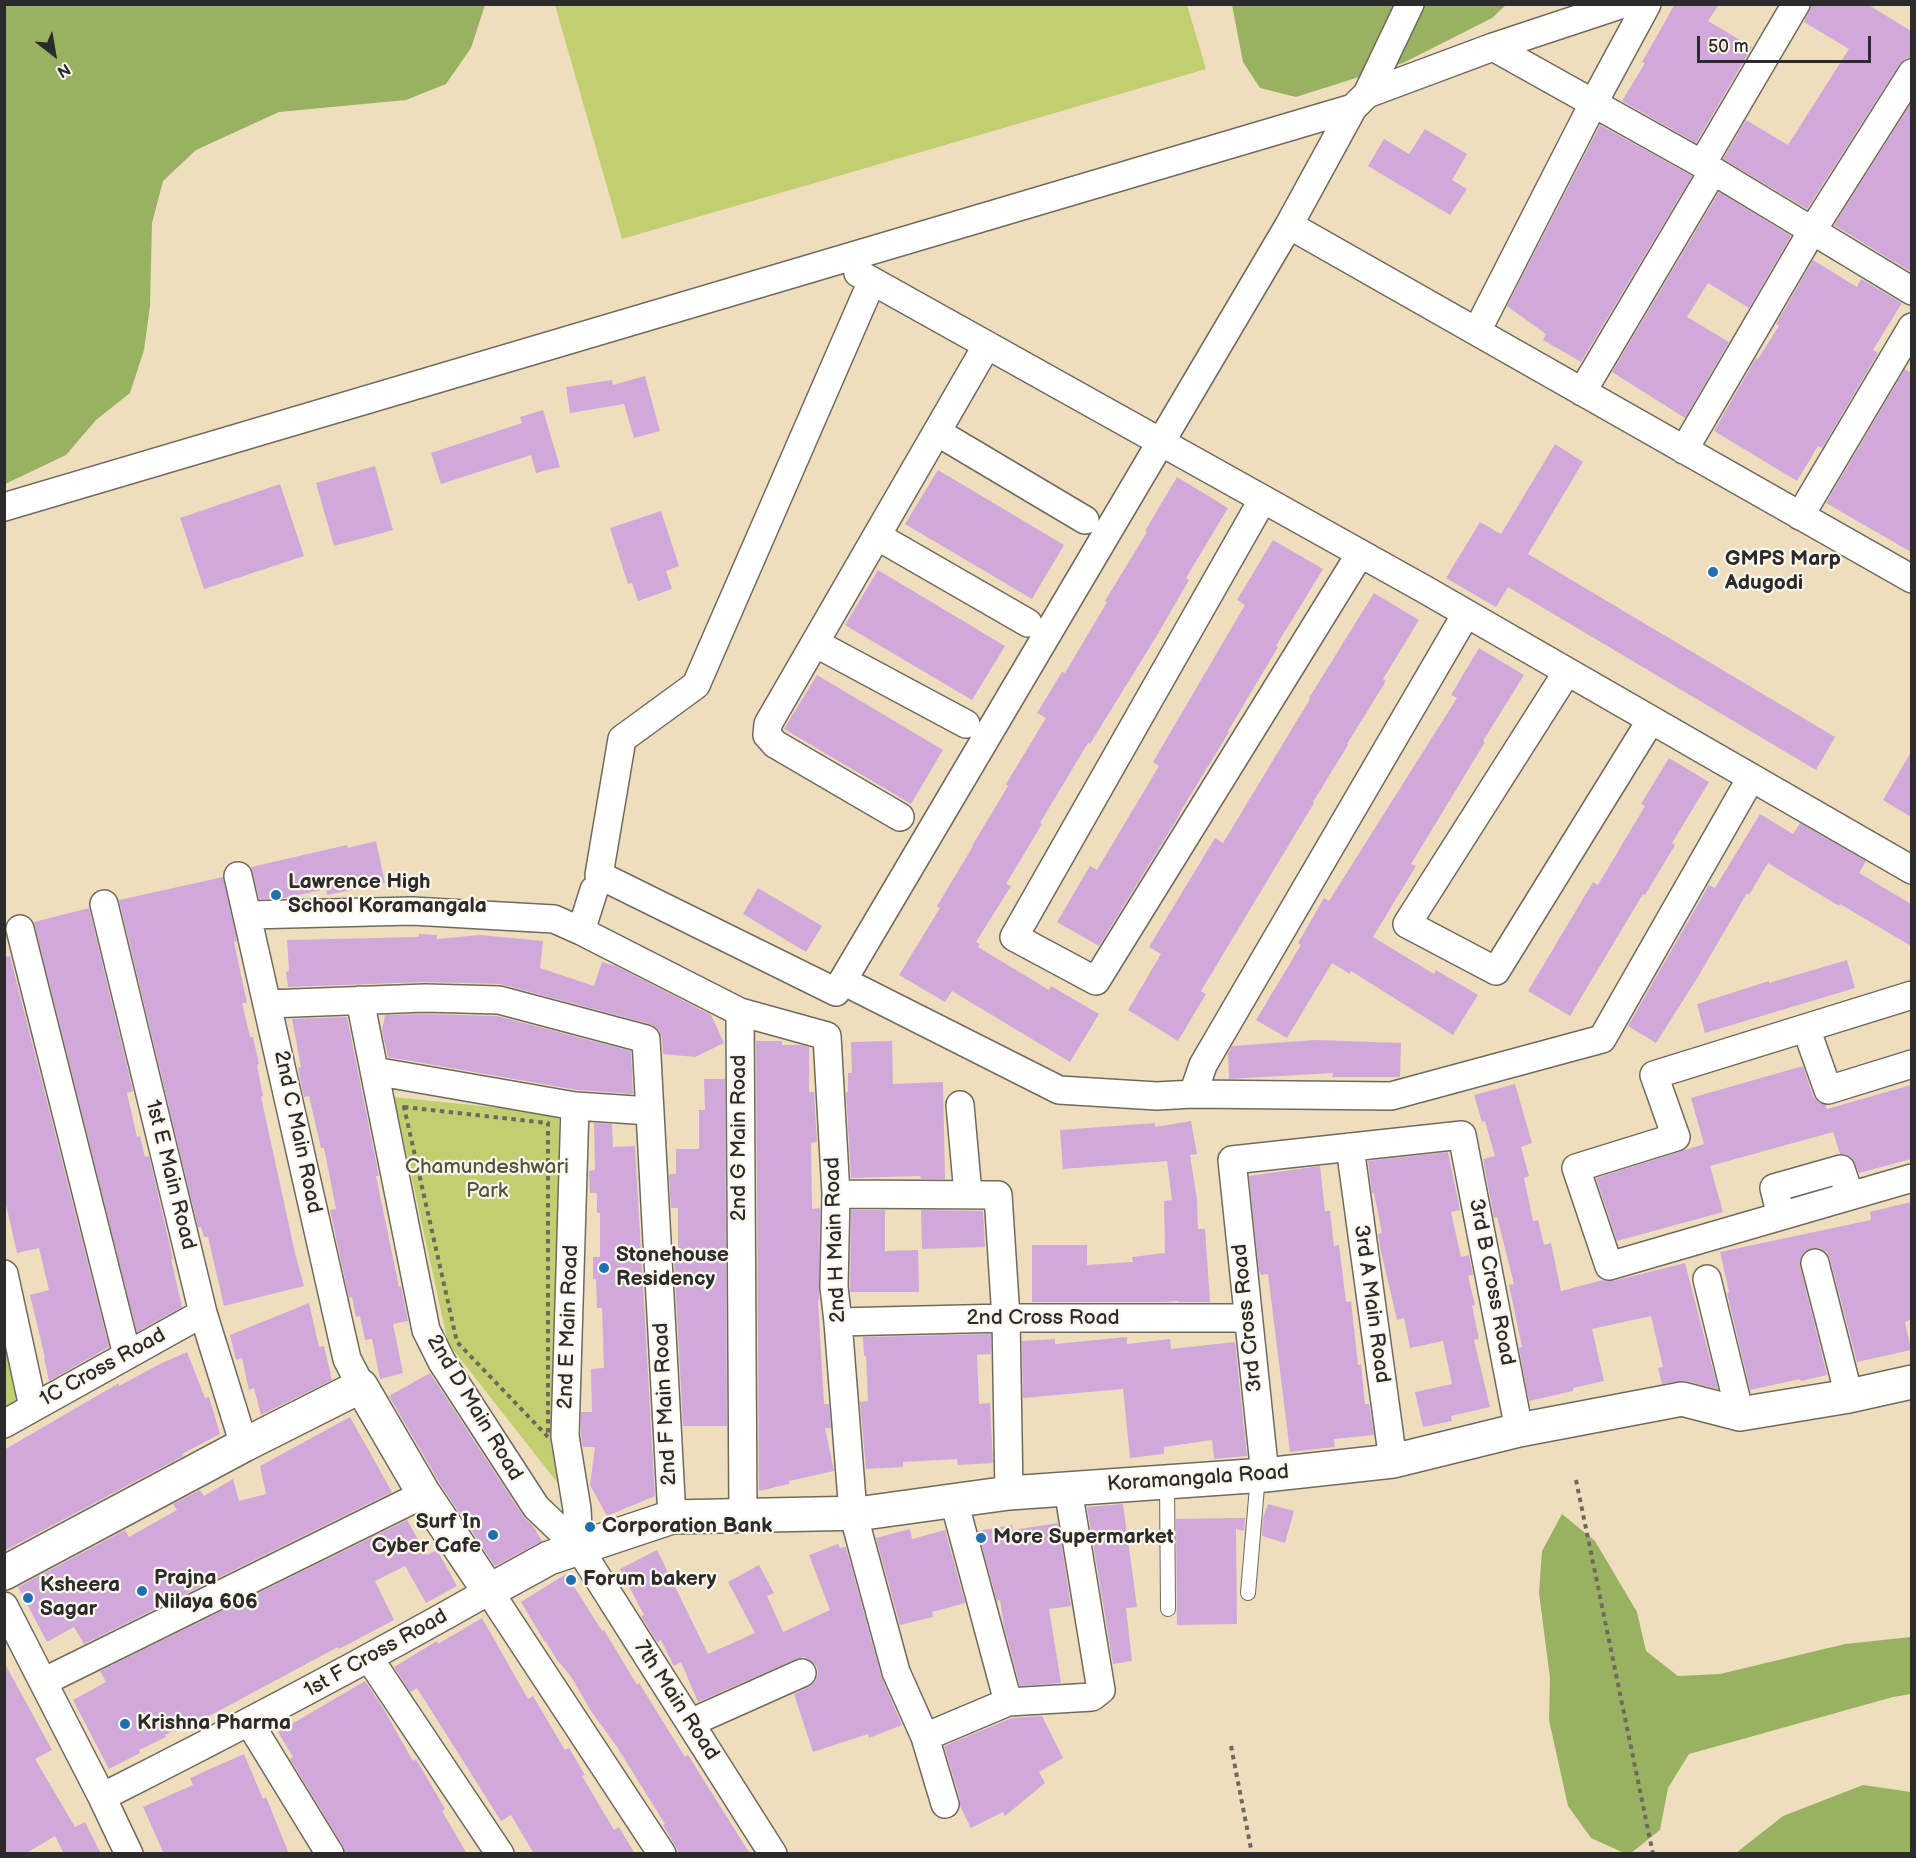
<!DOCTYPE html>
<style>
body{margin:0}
#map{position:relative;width:1916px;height:1858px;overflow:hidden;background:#efdebe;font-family:"Balsamiq Sans",sans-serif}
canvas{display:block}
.frame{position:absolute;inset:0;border:6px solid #2b2b2b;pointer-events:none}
.north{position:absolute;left:24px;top:24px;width:60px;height:60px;-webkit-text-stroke:4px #fbf7ec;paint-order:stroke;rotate:149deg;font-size:16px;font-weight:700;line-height:24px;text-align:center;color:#2b2b2b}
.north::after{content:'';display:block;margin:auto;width:21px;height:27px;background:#2b2b2b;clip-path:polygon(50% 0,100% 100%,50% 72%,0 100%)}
.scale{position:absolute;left:1697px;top:36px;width:174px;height:27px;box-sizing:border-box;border:3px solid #2b2b2b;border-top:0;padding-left:8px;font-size:18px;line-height:21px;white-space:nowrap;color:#2b2b2b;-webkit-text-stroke:4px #fbf7ec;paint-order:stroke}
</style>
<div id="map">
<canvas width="1916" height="1858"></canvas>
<div class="frame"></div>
<div class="north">N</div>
<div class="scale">50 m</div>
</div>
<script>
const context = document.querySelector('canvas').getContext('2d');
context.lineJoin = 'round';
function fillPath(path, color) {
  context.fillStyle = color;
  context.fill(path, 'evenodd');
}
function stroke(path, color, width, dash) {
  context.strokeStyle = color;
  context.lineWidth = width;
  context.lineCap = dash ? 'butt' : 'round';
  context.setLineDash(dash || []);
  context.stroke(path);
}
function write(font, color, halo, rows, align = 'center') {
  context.font = font + ' "Balsamiq Sans",sans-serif';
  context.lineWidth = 4.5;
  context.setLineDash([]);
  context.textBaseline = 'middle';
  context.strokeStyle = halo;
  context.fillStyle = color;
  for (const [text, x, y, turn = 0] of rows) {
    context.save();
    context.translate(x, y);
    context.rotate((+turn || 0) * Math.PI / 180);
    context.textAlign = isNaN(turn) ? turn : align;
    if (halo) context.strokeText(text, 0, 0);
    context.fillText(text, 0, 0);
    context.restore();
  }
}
fillPath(new Path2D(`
 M 555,5 L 1187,5 L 1206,69 L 622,239 Z
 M 394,1097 L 559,1114 L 563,1490 L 448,1343 Z
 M 4,1295 L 29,1405 L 4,1420 Z`), '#c2cf70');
fillPath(new Path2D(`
 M 5,4 L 485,4 L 485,5 L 471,48 L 446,84 L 406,100 L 279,112 L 196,150 L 163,181 L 152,223 L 150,306 L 144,350 L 130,393 L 96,420 L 66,455 L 5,484 Z
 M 1232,5 L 1506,5 L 1492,18 L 1403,63 L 1296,97 L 1260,88 L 1243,62 Z
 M 1562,1514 L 1595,1541 L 1637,1612 L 1646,1651 L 1678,1676 L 1720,1674 L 1845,1644 L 1911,1637 L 1911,1694 L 1893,1697 L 1689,1754 L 1668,1788 L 1660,1830 L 1631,1853 L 1624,1853 L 1591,1838 L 1568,1806 L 1549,1720 L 1550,1678 L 1539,1593 L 1542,1551 Z
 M 1863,1785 L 1911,1792 L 1911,1853 L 1736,1853 L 1783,1816 Z`), '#99b262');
fillPath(new Path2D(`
 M 1675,4 L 1719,4 L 1708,21 L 1752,47 L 1696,143 L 1622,101 L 1645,63 L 1642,62 Z
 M 1812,4 L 1867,4 L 1911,31 L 1911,57 L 1904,59 L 1899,65 L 1807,209 L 1723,159 L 1746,120 L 1788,145 L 1849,49 L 1804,22 Z
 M 1911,103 L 1911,272 L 1834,225 Z
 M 1600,125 L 1692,176 L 1581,362 L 1543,340 L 1546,334 L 1507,306 Z
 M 1425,129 L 1467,154 L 1452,180 L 1467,189 L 1450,215 L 1368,166 L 1384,139 L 1409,154 Z
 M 1719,192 L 1791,236 L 1749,308 L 1708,283 L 1687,317 L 1729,342 L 1685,418 L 1612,372 Z
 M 1813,260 L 1857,287 L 1861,279 L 1902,303 L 1873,350 L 1878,353 L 1822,448 L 1818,446 L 1797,481 L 1714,431 L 1756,358 L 1758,359 L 1779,326 L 1776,324 Z
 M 1905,369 L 1911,373 L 1911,552 L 1826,503 Z
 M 645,376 L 660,431 L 634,438 L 624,404 L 570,413 L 566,387 L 612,380 L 613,385 Z
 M 543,410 L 560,467 L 536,473 L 531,455 L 441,484 L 431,453 L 522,423 L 520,417 Z
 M 1555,444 L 1583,462 L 1528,554 L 1835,737 L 1816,770 L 1508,587 L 1496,607 L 1446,578 L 1480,522 L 1501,534 Z
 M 375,466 L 393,530 L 334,546 L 316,483 Z
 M 938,470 L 1064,545 L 1032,599 L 905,524 Z
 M 1177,477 L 1228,508 L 1186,578 L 1189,580 L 1156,637 L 1090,744 L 1088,743 L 1040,823 L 1042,824 L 1006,884 L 1011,886 L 976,942 L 980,944 L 978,947 L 1049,990 L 1051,986 L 1099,1014 L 1070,1062 L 952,991 L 945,1002 L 899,975 L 940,908 L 937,906 L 973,846 L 972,846 L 1008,786 L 1006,784 L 1046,718 L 1037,713 L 1062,672 L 1065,673 L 1107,602 L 1105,601 L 1147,532 L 1145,531 Z
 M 280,484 L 304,556 L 204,589 L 180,518 Z
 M 661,511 L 679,566 L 666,571 L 672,589 L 638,601 L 632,583 L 628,584 L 610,528 Z
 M 1273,540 L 1323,569 L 1276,646 L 1278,647 L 1228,731 L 1229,732 L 1179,814 L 1180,814 L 1099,946 L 1057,922 L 1090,866 L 1097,870 L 1159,766 L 1153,762 L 1245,605 L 1237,600 Z
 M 878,570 L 1005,646 L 972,700 L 845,625 Z
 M 1374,593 L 1419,620 L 1383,679 L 1386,681 L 1347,744 L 1348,745 L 1313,802 L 1314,803 L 1201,991 L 1206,994 L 1178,1041 L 1128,1010 L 1161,954 L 1149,947 L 1215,838 L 1223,843 L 1310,699 L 1309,698 Z
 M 1479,648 L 1524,675 L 1483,741 L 1485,742 L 1411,864 L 1416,866 L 1373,937 L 1434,974 L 1436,970 L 1478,995 L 1453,1035 L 1351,971 L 1350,974 L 1332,963 L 1287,1038 L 1256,1020 L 1301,945 L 1298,943 L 1324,898 L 1329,901 L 1457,698 L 1451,695 Z
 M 817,675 L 943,750 L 911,804 L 784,729 Z
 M 1911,752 L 1911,817 L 1883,800 Z
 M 1669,758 L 1709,782 L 1672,843 L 1675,845 L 1645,895 L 1643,894 L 1570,1016 L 1528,991 L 1593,882 L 1598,885 L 1645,806 L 1641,804 Z
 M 1760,814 L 1793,834 L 1800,823 L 1866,861 L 1859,873 L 1911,904 L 1911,946 L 1840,904 L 1839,906 L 1768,863 L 1749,895 L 1747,893 L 1696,980 L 1656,1043 L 1628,1026 L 1709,885 L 1715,888 Z
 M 376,841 L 385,883 L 327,895 L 326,889 L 285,898 L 259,899 L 251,867 L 347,845 L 348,848 Z
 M 223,877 L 237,941 L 234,942 L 247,1003 L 242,1003 L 250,1037 L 253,1037 L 259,1064 L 257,1065 L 263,1096 L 261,1097 L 295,1253 L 304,1286 L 224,1306 L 208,1237 L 204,1237 L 201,1227 L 198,1227 L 119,900 Z
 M 758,888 L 822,926 L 806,952 L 743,914 Z
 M 89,908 L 133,1091 L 127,1093 L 137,1137 L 140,1136 L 145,1157 L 149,1156 L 173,1259 L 171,1259 L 182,1307 L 137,1332 L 34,922 Z
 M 419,934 L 437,935 L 437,939 L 480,935 L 543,941 L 540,968 L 594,986 L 602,962 L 616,966 L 711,1015 L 724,1043 L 695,1057 L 663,1054 L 662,1038 L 659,1030 L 650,1024 L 500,984 L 424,982 L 288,987 L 286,972 L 289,971 L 287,940 L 419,937 Z
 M 10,956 L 109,1347 L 49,1381 L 44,1358 L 45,1358 L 30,1295 L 49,1290 L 39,1248 L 17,1253 L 4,1196 L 4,957 Z
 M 1847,960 L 1855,988 L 1705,1033 L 1697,1004 L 1769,981 L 1769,983 Z
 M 425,1014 L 497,1016 L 631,1051 L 633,1094 L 577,1090 L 388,1057 L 382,1031 L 385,1015 Z
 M 347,1017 L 379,1176 L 376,1176 L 399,1287 L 401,1286 L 408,1321 L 393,1324 L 403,1373 L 380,1379 L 372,1339 L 365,1340 L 360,1316 L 356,1317 L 352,1297 L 349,1298 L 330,1210 L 336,1209 L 324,1148 L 321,1148 L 309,1096 L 304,1097 L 298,1068 L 301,1067 L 292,1019 Z
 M 1316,1040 L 1401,1043 L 1400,1077 L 1332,1077 L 1333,1073 L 1229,1079 L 1228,1054 L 1232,1046 Z
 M 756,1041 L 782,1041 L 782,1045 L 802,1045 L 809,1047 L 809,1092 L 814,1092 L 817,1142 L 811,1143 L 812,1202 L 812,1209 L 820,1208 L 819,1300 L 818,1300 L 824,1404 L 829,1404 L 831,1428 L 825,1428 L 834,1471 L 789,1481 L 789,1484 L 759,1491 Z
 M 892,1041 L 893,1084 L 943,1082 L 945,1179 L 921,1179 L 920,1176 L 851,1178 L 846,1092 L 848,1092 L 848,1073 L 852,1073 L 851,1042 Z
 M 1803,1066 L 1813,1096 L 1818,1102 L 1826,1105 L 1827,1109 L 1911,1085 L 1911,1159 L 1859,1173 L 1852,1158 L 1845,1154 L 1840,1154 L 1833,1132 L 1710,1166 L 1723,1212 L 1617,1241 L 1596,1178 L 1704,1144 L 1691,1098 Z
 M 704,1079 L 725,1079 L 727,1426 L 683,1426 L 674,1260 L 678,1260 L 678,1208 L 671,1208 L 669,1174 L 676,1174 L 676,1149 L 699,1149 L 699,1110 L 705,1110 Z
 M 1515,1084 L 1532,1143 L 1521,1147 L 1529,1176 L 1524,1178 L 1533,1221 L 1538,1220 L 1544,1245 L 1551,1243 L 1561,1291 L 1603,1280 L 1613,1281 L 1685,1263 L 1718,1389 L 1686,1381 L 1662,1384 L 1658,1368 L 1663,1367 L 1651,1316 L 1592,1329 L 1604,1381 L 1573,1388 L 1573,1391 L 1529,1401 L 1519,1348 L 1522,1347 L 1509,1285 L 1514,1284 L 1497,1217 L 1494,1218 L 1483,1159 L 1495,1156 L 1485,1121 L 1482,1122 L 1474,1095 Z
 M 1191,1121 L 1197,1154 L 1190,1155 L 1197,1200 L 1198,1229 L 1205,1229 L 1210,1302 L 1178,1302 L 1178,1301 L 1165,1302 L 1032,1302 L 1032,1245 L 1087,1245 L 1087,1265 L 1133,1262 L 1132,1257 L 1165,1253 L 1164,1201 L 1172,1200 L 1167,1161 L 1063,1169 L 1060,1130 L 1155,1123 L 1155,1127 Z
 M 594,1123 L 612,1124 L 613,1147 L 635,1146 L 655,1496 L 607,1516 L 590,1485 L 595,1447 L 583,1447 L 581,1435 L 581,1412 L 592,1412 L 591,1369 L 604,1368 L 602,1308 L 597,1308 L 596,1279 L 593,1279 L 593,1257 L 600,1257 L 600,1213 L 597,1213 L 597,1193 L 590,1193 L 589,1171 L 595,1170 Z
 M 1448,1152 L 1460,1210 L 1451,1212 L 1461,1257 L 1469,1255 L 1473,1275 L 1468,1276 L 1475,1305 L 1472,1306 L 1479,1339 L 1474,1340 L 1490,1407 L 1451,1416 L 1452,1421 L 1423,1427 L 1415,1392 L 1452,1384 L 1443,1341 L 1410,1348 L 1404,1318 L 1397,1320 L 1380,1247 L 1378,1234 L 1382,1233 L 1374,1193 L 1372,1193 L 1368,1161 Z
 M 1320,1166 L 1325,1211 L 1330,1211 L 1334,1246 L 1339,1245 L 1346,1302 L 1351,1301 L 1358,1365 L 1361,1364 L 1365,1404 L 1369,1404 L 1374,1435 L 1334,1439 L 1335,1447 L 1290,1452 L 1268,1274 L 1261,1275 L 1259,1271 L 1249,1176 Z
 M 1911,1202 L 1911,1320 L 1905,1322 L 1911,1350 L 1857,1362 L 1830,1259 L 1827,1252 L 1820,1248 L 1812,1248 L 1804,1252 L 1800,1259 L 1800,1266 L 1827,1375 L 1801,1381 L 1800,1379 L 1750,1390 L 1727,1293 L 1729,1292 L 1720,1252 L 1871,1220 L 1870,1212 Z
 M 851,1210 L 885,1210 L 885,1251 L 918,1250 L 919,1292 L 850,1292 Z
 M 921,1210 L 983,1211 L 985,1247 L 922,1249 Z
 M 309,1303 L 319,1347 L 324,1346 L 332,1380 L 261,1415 L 254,1388 L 249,1390 L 242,1358 L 236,1360 L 230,1335 Z
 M 991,1334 L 991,1354 L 977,1355 L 979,1404 L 990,1403 L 993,1463 L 958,1465 L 957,1459 L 903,1462 L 903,1467 L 866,1469 L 860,1402 L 868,1401 L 866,1356 L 864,1356 L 863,1337 Z
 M 1127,1337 L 1127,1344 L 1170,1339 L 1171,1349 L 1235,1342 L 1247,1456 L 1214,1459 L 1212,1440 L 1164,1447 L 1164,1454 L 1130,1458 L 1123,1389 L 1023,1398 L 1022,1341 L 1055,1339 L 1055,1344 Z
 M 187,1352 L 205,1398 L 209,1397 L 220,1434 L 182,1454 L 183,1456 L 4,1551 L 4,1450 L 119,1383 L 119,1386 L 160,1364 Z
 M 430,1373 L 523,1516 L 533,1526 L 542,1541 L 495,1566 L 442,1487 L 389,1396 Z
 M 350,1417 L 392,1492 L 84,1644 L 74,1627 L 47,1642 L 18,1587 L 125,1530 L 129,1537 L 177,1510 L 173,1504 L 200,1490 L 204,1496 L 233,1479 L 239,1501 L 266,1494 L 260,1466 Z
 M 1123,1504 L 1137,1607 L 1126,1608 L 1132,1661 L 1113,1664 L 1087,1507 Z
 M 1268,1504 L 1294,1511 L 1285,1543 L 1262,1536 L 1263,1518 Z
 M 1236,1518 L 1245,1518 L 1244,1531 L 1236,1529 L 1237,1624 L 1177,1625 L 1176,1519 Z
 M 407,1520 L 427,1555 L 437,1550 L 457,1586 L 426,1603 L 405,1566 L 375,1581 L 394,1620 L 339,1649 L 338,1647 L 198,1722 L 196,1719 L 165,1735 L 166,1737 L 139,1750 L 140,1753 L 109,1769 L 73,1700 L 106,1682 L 100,1671 Z
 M 1058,1523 L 1071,1606 L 1049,1609 L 1061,1683 L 1020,1686 L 1004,1627 L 1000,1600 L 997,1601 L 978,1531 L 1012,1525 L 1013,1530 Z
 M 910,1529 L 912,1539 L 945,1530 L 965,1603 L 932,1612 L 933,1617 L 900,1625 L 876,1538 Z
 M 838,1544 L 840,1548 L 846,1547 L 881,1676 L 902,1725 L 869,1738 L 868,1734 L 813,1752 L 794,1694 L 808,1687 L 815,1682 L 818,1675 L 817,1667 L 812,1661 L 804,1657 L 796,1659 L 698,1702 L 681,1662 L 674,1666 L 661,1640 L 657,1642 L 641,1616 L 644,1615 L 620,1569 L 657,1550 L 708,1654 L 755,1633 L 728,1582 L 759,1565 L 774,1593 L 767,1596 L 783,1632 L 830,1610 L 809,1555 Z
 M 566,1574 L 602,1631 L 604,1630 L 637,1685 L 639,1683 L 685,1757 L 688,1755 L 750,1854 L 680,1854 L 663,1825 L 665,1824 L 617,1747 L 591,1711 L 570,1675 L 557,1660 L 546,1642 L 545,1642 L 521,1602 Z
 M 482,1618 L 528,1699 L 533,1696 L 565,1750 L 569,1748 L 585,1775 L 582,1776 L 614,1830 L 619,1827 L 635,1854 L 534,1854 L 511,1815 L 501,1821 L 417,1688 L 410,1692 L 394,1667 L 437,1641 L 438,1644 Z
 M 4,1662 L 52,1750 L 35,1759 L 75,1827 L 85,1822 L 101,1854 L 64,1854 L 55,1836 L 25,1854 L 4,1854 Z
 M 365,1681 L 383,1708 L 413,1761 L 416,1759 L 445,1809 L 442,1811 L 467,1854 L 346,1854 L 343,1846 L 290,1759 L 293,1757 L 278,1732 Z
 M 1042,1716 L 1063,1758 L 1039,1772 L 1045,1783 L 1005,1816 L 1003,1812 L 971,1828 L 960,1806 L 960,1799 L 944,1746 L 1012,1718 Z
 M 244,1754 L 263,1799 L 266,1797 L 289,1854 L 164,1854 L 143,1807 L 193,1785 L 190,1778 Z`), '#d0a9da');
const service = new Path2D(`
 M 1167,1482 L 1168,1609
 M 1248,1593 L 1258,1475`);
const minor = new Path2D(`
 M 1493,47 L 1623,4
 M 1367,94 L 1493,47 L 1702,164 L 1912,291
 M 1702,164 L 1796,4
 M 1289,225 L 1912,579
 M 858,273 L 1424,589 L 1912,870
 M 872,281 L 696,685 L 622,739 L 599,875 L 836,992 L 1289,225 L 1353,108 L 1367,94 L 1410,4
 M 1477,331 L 1594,102 L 1647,4
 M 1582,392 L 1713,171
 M 937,432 L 1085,520
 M 1684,450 L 1812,231 L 1912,73
 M 1263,499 L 1014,937 L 1096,981 L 1360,554
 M 4,507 L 1353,108
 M 1800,516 L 1912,327
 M 877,536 L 1028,623
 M 1466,614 L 1203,1065 L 1193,1094 L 1391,1096 L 1602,1039 L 1751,778
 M 815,643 L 966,724
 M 1567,672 L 1407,924 L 1496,971 L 1651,720
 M 900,817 L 775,744 L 767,735 L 768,724 L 987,345
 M 238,876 L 347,1359 L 361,1386
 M 104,904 L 203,1313 L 244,1445
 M 248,915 L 412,911 L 554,919 L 581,931 L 740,1012 L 827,1036 L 836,1194 L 834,1287 L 838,1322 L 853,1513 L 896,1672 L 925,1737 L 1008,1702 L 954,1501
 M 20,929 L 127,1355
 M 581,931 L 594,890
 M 843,981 L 1059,1090 L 1157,1096 L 1193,1094
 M 1912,995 L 1654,1075 L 1676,1137 L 1576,1168 L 1609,1266 L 1912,1178
 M 360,1000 L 426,1330 L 442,1362 L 536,1507 L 579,1548 L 773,1854
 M 268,1004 L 425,998 L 499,1000 L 646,1039 L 672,1517
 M 740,1012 L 743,1515
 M 1806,1028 L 1828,1090 L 1912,1064
 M 374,1071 L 575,1106 L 650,1111
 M 960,1105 L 968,1194
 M 575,1106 L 565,1436 L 577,1509 L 579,1548
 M 1350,1147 L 1393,1461
 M 836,1194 L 998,1195 L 1006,1318 L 1009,1493
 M 1781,1216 L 1774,1188 L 1841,1169 L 1850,1196
 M 1815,1263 L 1849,1396
 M 4,1274 L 33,1407
 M 1707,1279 L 1740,1414
 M 838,1322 L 1006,1318 L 1248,1318
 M 4,1424 L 203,1313
 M 1265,1475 L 1232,1160 L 1462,1135 L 1519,1430
 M 4,1606 L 102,1797 L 129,1854
 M 369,1658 L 500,1854
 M 43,1682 L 424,1494
 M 1008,1702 L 1092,1697 L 1101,1690 L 1068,1489
 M 249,1722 L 330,1854
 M 690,1723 L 802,1673
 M 925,1737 L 945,1804
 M 102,1797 C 233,1731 362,1663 489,1591 L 662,1854`);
const tertiary = new Path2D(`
 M 4,1573 L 244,1445 L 361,1386 L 424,1494 L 489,1591 L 549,1558 L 672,1517 L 864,1513 L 1009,1493 L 1265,1475 L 1393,1461 L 1519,1430 L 1682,1399 L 1740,1414 L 1849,1396 L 1912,1382`);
stroke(service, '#706a5e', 16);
stroke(minor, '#706a5e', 30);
stroke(tertiary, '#706a5e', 36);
stroke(new Path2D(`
 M 404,1107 L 548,1123 L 548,1437 L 457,1342 Z
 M 1576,1480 L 1653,1854
 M 1231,1746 L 1252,1854`), '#706a5e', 4, [4.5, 4.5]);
stroke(service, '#fff', 14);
stroke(minor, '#fff', 27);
stroke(tertiary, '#fff', 33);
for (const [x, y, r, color] of [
 [1713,572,6,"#1f6fb2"],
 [276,895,6,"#1f6fb2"],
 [604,1268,6,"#1f6fb2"],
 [590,1527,6,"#1f6fb2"],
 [493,1535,6,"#1f6fb2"],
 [981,1538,6,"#1f6fb2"],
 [571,1580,6,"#1f6fb2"],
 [142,1591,6,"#1f6fb2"],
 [28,1598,6,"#1f6fb2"],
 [125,1724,6,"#1f6fb2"]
]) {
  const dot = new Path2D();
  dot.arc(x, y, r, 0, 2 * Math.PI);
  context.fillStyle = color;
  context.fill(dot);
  stroke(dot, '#fbf7ec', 2);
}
write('bold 21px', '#2b2b2b', '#fbf7ec', [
 ["GMPS Marp",1725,560],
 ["Adugodi",1725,584],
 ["Lawrence High",288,883],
 ["School Koramangala",288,907],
 ["Stonehouse",616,1256],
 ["Residency",616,1280],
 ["Surf In",481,1523,"right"],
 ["Cyber Cafe",481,1547,"right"],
 ["Corporation Bank",602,1527],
 ["More Supermarket",993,1538],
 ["Prajna",154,1579],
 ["Nilaya 606",154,1603],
 ["Forum bakery",583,1580],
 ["Ksheera",40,1586],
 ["Sagar",40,1610],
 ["Krishna Pharma",137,1724]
], 'left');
write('21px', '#2b2b2b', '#fbf7ec', [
 ["2nd C Main Road",297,1132,78],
 ["2nd G Main Road",740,1138,-90],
 ["1st E Main Road",170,1175,76],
 ["2nd H Main Road",836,1240,-92],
 ["3rd B Cross Road",1491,1282,79],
 ["3rd A Main Road",1371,1304,82],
 ["3rd Cross Road",1248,1318,-96],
 ["2nd Cross Road",1043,1319],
 ["2nd E Main Road",569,1327,-88],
 ["1C Cross Road",103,1368,-29],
 ["2nd F Main Road",666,1404,-93],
 ["2nd D Main Road",474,1408,59],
 ["Koramangala Road",1198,1479,-4],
 ["1st F Cross Road",376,1654,-29],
 ["7th Main Road",676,1701,57]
]);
write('21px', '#51543c', '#fbf7ec', [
 ["Chamundeshwari",487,1168],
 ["Park",487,1192]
]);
</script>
